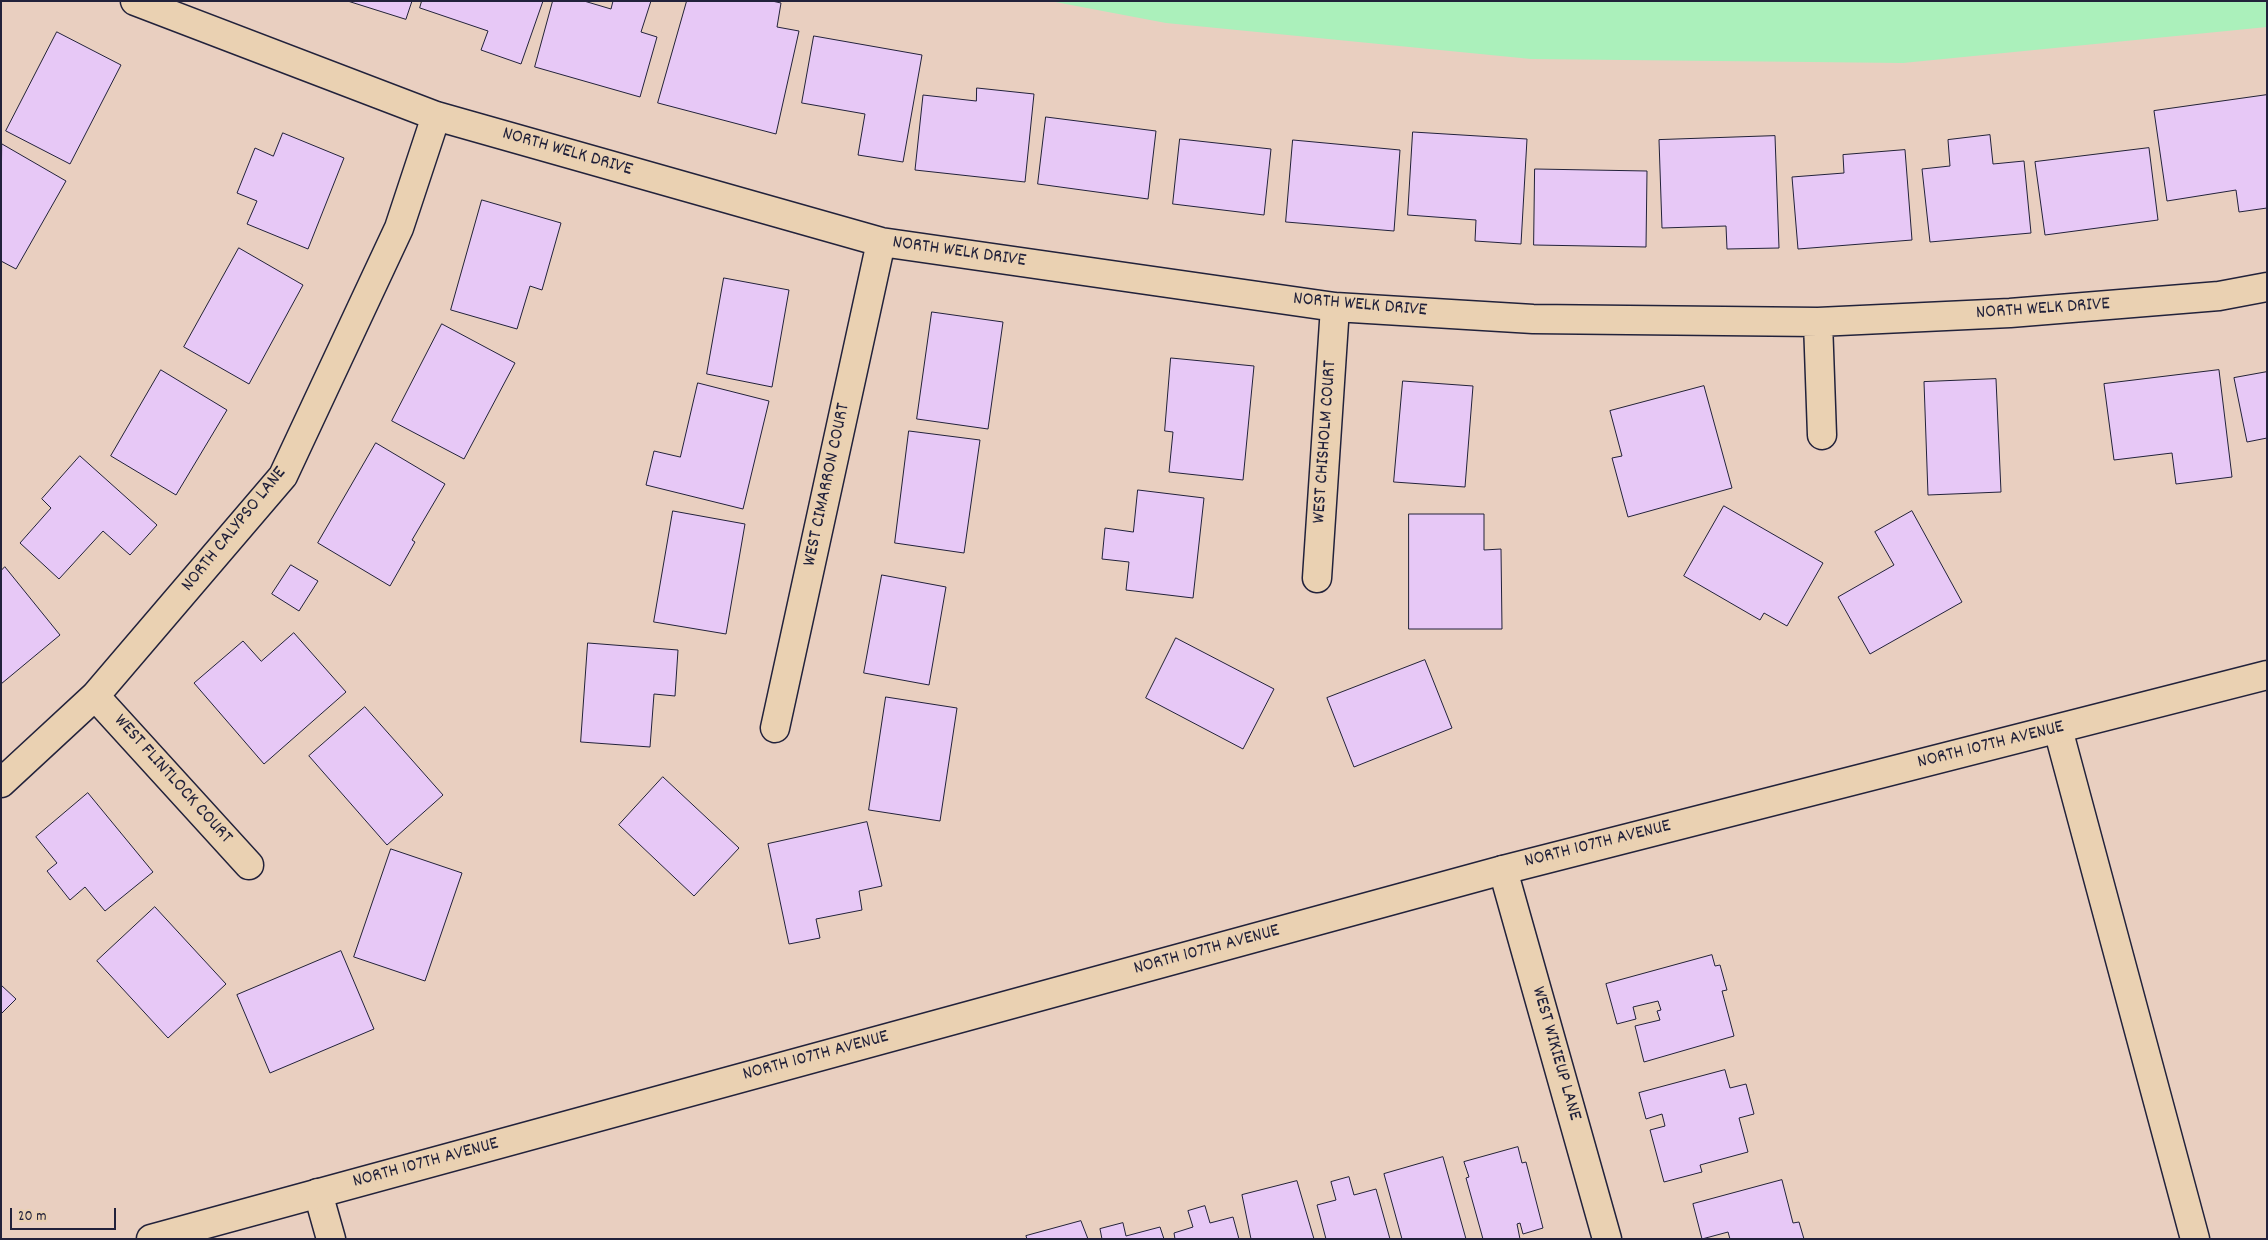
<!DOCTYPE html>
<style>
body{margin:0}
#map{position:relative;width:2268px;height:1240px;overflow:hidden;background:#e9cfc0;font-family:Dekko,sans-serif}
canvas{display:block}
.frame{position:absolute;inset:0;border:2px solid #22223b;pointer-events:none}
.scale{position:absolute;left:10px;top:1208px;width:106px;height:22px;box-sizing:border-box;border:2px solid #22223b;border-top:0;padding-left:6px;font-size:15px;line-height:18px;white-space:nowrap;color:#22223b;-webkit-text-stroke:4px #ead1b2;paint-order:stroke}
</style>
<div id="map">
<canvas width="2268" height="1240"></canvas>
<div class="frame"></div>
<div class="scale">20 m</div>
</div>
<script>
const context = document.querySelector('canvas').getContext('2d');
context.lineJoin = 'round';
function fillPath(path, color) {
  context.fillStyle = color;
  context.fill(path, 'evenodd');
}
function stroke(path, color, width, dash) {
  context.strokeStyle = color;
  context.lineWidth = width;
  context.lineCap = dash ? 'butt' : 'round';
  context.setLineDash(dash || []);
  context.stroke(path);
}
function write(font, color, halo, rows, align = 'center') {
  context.font = font + ' Dekko,sans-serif';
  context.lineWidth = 4;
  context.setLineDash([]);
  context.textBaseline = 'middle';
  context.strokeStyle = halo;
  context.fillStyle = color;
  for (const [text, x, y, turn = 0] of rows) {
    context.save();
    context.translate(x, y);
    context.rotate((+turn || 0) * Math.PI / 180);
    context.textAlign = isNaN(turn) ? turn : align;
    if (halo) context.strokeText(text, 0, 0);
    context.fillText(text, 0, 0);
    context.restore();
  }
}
fillPath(new Path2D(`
 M 1050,1 L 2267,1 L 2267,27 L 1903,63 L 1531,59 L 1166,23 Z`), '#abf0bb');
const building = new Path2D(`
 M 348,1 L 412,1 L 406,19 Z
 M 422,1 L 543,1 L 521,64 L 481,50 L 488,31 L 420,8 Z
 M 553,1 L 584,1 L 611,9 L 613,1 L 651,1 L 641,32 L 657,37 L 640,97 L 535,67 Z
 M 687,1 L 772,1 L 781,3 L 777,27 L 799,31 L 776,134 L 658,103 Z
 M 57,32 L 121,65 L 70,164 L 6,131 Z
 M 814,36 L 922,55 L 903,162 L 858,155 L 865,114 L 802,103 Z
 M 977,88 L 1034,94 L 1025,182 L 915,170 L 923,95 L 976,101 Z
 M 2267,95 L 2267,208 L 2239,212 L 2236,190 L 2167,201 L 2154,111 Z
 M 1046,117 L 1156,131 L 1148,199 L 1038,184 Z
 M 1413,132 L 1527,139 L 1521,244 L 1475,241 L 1476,220 L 1408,215 Z
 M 283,133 L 344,158 L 308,249 L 247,224 L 257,201 L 237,193 L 255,148 L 273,156 Z
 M 1990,135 L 1993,164 L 2024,161 L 2031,233 L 1930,242 L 1922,169 L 1950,166 L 1948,140 Z
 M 1775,136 L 1779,248 L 1727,249 L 1726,226 L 1662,228 L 1659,140 Z
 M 1180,139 L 1271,149 L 1264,215 L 1173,204 Z
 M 1293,140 L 1400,150 L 1394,231 L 1286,222 Z
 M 2,144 L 66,181 L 16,269 L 1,261 Z
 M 2149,148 L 2158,220 L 2045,235 L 2035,162 Z
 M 1905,150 L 1912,240 L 1798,249 L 1792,177 L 1844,173 L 1843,155 Z
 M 1535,169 L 1647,171 L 1646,247 L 1534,245 Z
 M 482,200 L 561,223 L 542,290 L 530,286 L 517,329 L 451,310 Z
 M 239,248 L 303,285 L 249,384 L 184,347 Z
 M 724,278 L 789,290 L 772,387 L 707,374 Z
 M 932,312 L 1003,322 L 988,429 L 917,419 Z
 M 442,324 L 515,363 L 464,459 L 392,421 Z
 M 1171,358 L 1254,366 L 1243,480 L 1169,472 L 1173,432 L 1165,431 Z
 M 161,370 L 227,410 L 176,495 L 111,456 Z
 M 2219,370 L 2232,477 L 2176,484 L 2172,453 L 2114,460 L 2104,384 Z
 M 2267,372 L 2267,438 L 2247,442 L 2234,378 Z
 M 1996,379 L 2001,492 L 1928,495 L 1924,382 Z
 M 1403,381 L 1473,386 L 1465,487 L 1394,482 Z
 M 698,383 L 769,401 L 743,509 L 646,485 L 654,451 L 680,457 Z
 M 1704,386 L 1732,488 L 1628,517 L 1612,458 L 1622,456 L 1610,411 Z
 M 909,431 L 980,440 L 964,553 L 895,543 Z
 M 376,443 L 445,484 L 412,540 L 415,542 L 390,586 L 318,543 Z
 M 80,456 L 157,525 L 130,555 L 103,531 L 59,579 L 20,543 L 51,508 L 42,499 Z
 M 1138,490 L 1204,498 L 1193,598 L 1126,590 L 1129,562 L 1102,559 L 1105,528 L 1133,532 Z
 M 1724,506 L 1823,563 L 1787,626 L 1764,613 L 1760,620 L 1684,576 Z
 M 673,511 L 745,524 L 726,634 L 654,622 Z
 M 1912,511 L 1962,602 L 1870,654 L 1838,597 L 1894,565 L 1875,532 Z
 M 1409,514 L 1484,514 L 1484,550 L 1501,549 L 1502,629 L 1409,629 Z
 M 291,565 L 318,581 L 299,611 L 272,594 Z
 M 5,567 L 60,635 L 1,684 L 1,571 Z
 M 882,575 L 946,587 L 929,685 L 864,673 Z
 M 294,633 L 346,692 L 264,764 L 194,683 L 243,641 L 261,661 Z
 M 1176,638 L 1274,689 L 1243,749 L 1146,698 Z
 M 588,643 L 678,650 L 675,696 L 654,694 L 650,747 L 581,742 Z
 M 1425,660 L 1452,728 L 1354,767 L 1327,698 Z
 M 886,697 L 957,708 L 940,821 L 869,810 Z
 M 365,707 L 443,795 L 387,845 L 309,756 Z
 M 663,777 L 739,848 L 694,896 L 619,825 Z
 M 88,793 L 153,872 L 105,911 L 85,887 L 70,900 L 47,871 L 57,863 L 36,837 Z
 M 867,822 L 882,886 L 859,891 L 862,910 L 816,919 L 820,938 L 789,944 L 768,844 Z
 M 391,849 L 462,873 L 425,981 L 354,957 Z
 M 155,907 L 226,984 L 168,1038 L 97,961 Z
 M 341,951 L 374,1029 L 270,1073 L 237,995 Z
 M 1712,955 L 1715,966 L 1720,965 L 1727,990 L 1722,991 L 1734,1036 L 1644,1062 L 1635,1026 L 1660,1020 L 1657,1011 L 1661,1010 L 1658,1001 L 1633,1007 L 1636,1019 L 1617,1024 L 1606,984 Z
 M 1,985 L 16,999 L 1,1014 Z
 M 1725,1070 L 1730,1088 L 1746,1084 L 1754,1114 L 1739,1118 L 1748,1152 L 1700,1165 L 1702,1172 L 1664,1182 L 1650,1130 L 1665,1126 L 1662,1114 L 1646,1119 L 1639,1093 Z
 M 1518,1147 L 1522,1163 L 1526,1162 L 1543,1228 L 1523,1234 L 1520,1223 L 1517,1224 L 1520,1239 L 1483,1239 L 1466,1178 L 1469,1177 L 1464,1162 Z
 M 1443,1157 L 1466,1239 L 1402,1239 L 1384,1174 Z
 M 1349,1177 L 1354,1195 L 1376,1189 L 1390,1239 L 1326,1239 L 1317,1205 L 1336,1200 L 1331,1182 Z
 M 1782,1180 L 1793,1223 L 1799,1222 L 1804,1239 L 1730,1239 L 1728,1232 L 1702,1239 L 1693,1204 Z
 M 1297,1181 L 1314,1239 L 1251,1239 L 1242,1195 Z
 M 1205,1206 L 1210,1223 L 1233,1217 L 1239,1239 L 1175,1239 L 1174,1233 L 1193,1227 L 1188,1211 Z
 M 1081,1221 L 1088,1239 L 1027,1239 L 1026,1236 Z
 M 1123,1223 L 1126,1236 L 1160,1227 L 1164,1239 L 1102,1239 L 1100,1229 Z`);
fillPath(building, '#e7c8f6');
stroke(building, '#22223b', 1);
const minor = new Path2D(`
 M 135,1 L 436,116 L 881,242 L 1335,307 L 1533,319 L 1818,322
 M 1822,435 L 1818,322 L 2010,313 L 2219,296 L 2267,287
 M 1317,578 L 1335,307
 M 95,696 L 249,865
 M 775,728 L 881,242
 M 2058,729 L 2195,1239
 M 1,783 L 95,696 L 283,476 L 399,228 L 436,116
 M 1503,870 L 1607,1239
 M 318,1193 L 331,1239`);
const major = new Path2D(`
 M 151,1239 L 1503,870 L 2267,675`);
stroke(minor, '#22223b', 31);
stroke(major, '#22223b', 31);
stroke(minor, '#ead1b2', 28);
stroke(major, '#ead1b2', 28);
write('19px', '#22223b', '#ead1b2', [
 ["NORTH WELK DRIVE",567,153,16],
 ["NORTH WELK DRIVE",959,253,8],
 ["NORTH WELK DRIVE",1360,306,5],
 ["NORTH WELK DRIVE",2043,310,-4],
 ["WEST CHISHOLM COURT",1326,442,-86],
 ["WEST CIMARRON COURT",828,485,-78],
 ["NORTH CALYPSO LANE",235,530,-51],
 ["NORTH 107TH AVENUE",1991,746,-14],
 ["WEST FLINTLOCK COURT",172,780,48],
 ["NORTH 107TH AVENUE",1598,845,-14],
 ["NORTH 107TH AVENUE",1207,951,-15],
 ["WEST WIKIEUP LANE",1555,1054,74],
 ["NORTH 107TH AVENUE",816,1057,-15],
 ["NORTH 107TH AVENUE",426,1164,-15]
]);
</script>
